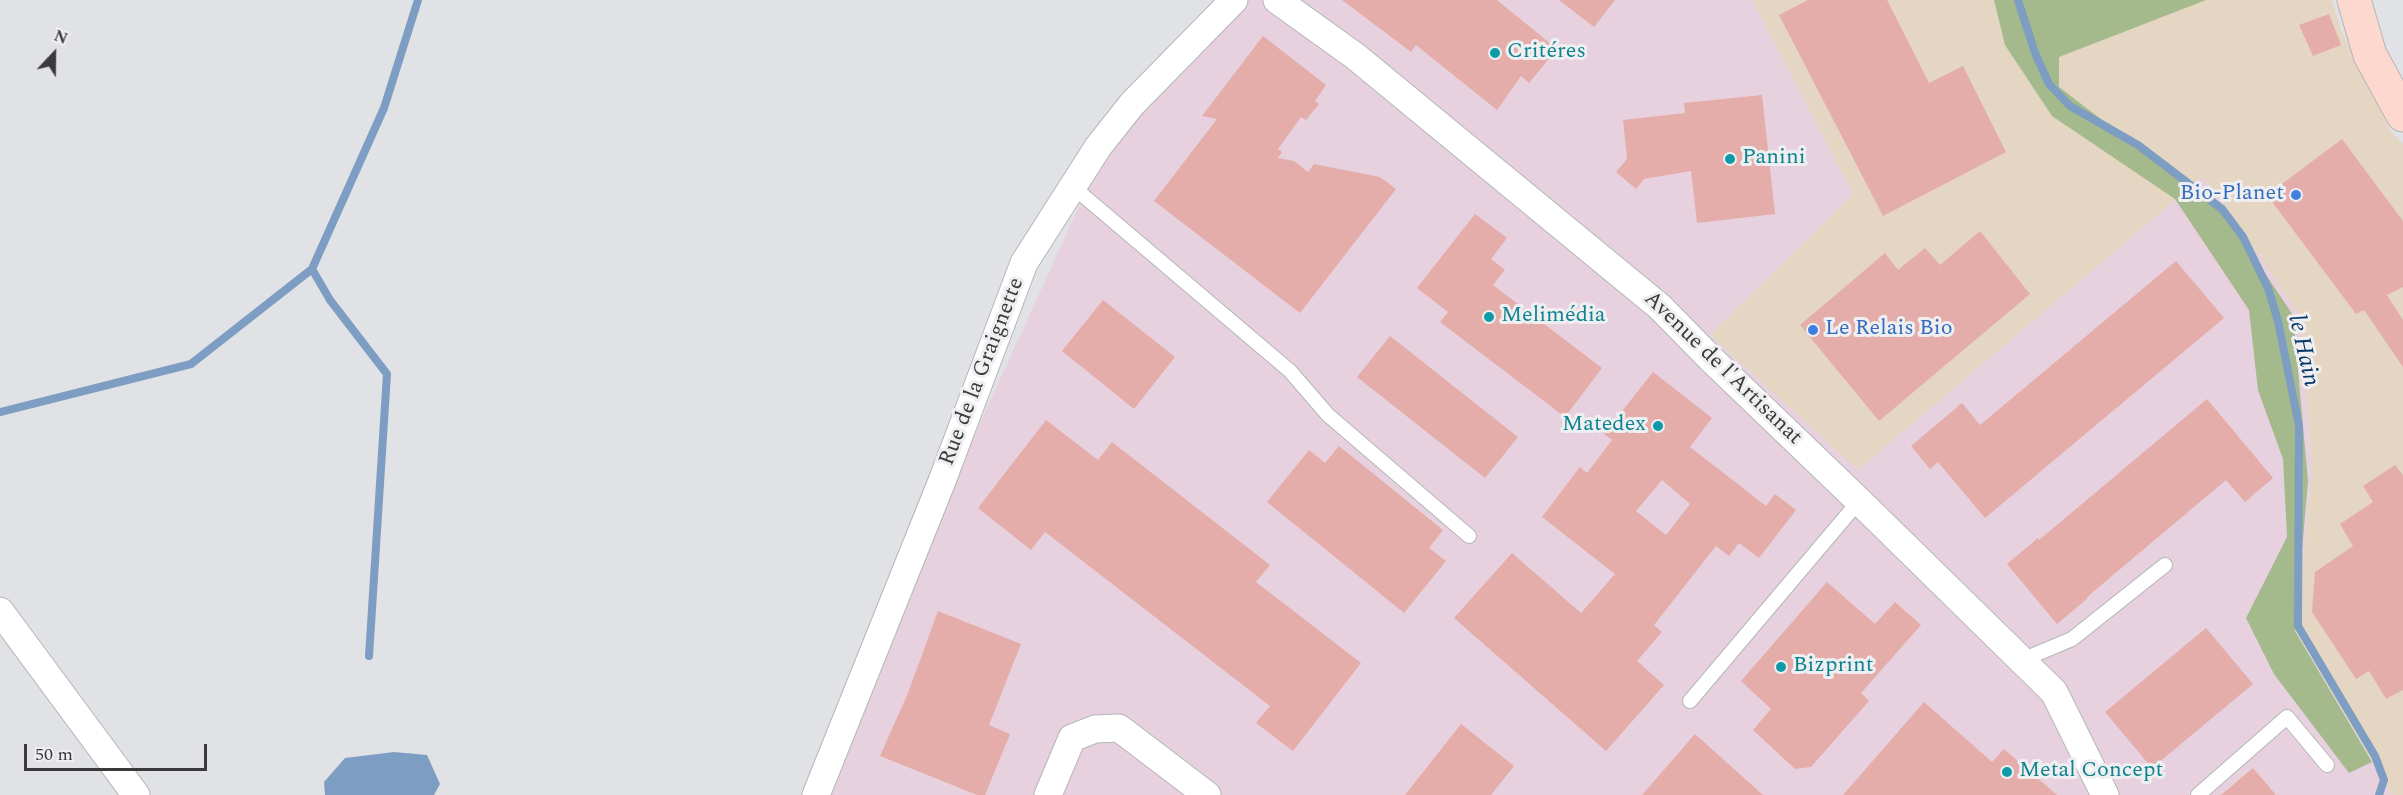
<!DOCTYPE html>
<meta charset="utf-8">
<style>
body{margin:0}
#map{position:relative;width:2403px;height:795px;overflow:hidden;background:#e1e2e5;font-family:Spectral,serif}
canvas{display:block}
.north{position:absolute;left:24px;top:24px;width:60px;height:60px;-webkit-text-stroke:4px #efeff2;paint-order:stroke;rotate:22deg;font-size:16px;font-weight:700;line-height:24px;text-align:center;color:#3a3a3b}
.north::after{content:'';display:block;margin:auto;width:21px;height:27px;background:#3a3a3b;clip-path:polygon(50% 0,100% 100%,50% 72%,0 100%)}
.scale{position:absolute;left:24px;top:744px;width:183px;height:27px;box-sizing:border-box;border:3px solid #3a3a3b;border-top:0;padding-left:8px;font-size:18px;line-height:21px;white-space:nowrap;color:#3a3a3b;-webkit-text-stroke:4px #efeff2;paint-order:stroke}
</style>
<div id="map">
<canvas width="2403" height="795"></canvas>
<div class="north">N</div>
<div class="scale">50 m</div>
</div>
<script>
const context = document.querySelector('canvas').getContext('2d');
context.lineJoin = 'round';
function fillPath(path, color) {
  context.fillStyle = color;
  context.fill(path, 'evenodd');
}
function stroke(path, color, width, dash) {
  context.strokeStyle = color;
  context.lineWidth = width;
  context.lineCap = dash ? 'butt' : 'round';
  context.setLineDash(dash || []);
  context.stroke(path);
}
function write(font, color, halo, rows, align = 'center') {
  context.font = font + ' Spectral,serif';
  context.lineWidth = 6;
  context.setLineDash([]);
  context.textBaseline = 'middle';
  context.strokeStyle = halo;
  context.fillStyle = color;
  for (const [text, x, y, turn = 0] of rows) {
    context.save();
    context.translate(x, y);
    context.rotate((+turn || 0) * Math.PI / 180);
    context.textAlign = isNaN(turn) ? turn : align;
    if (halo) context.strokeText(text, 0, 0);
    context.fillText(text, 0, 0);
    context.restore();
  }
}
fillPath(new Path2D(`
 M 1752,0 L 2332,0 L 2341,30 L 2390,130 L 2403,144 L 2403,795 L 2392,795 L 2295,631 L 2312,471 L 2202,178 L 1858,471 L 1710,335 L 1853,194 Z`), '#e5d6c3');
fillPath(new Path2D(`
 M 1230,0 L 1752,0 L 1853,194 L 1710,335 L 1858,470 L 2202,177 L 2231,214 L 2300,316 L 2312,471 L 2295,631 L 2392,795 L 828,795 L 934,524 L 1097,167 Z`), '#e7d1df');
fillPath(new Path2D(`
 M 1994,0 L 2206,0 L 2059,57 L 2059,87 L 2225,214 L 2293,315 L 2308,481 L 2295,631 L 2372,762 L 2349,773 L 2274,674 L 2246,618 L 2287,537 L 2283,459 L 2258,390 L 2249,310 L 2175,199 L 2052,116 L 2005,45 Z`), '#a4b98c');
fillPath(new Path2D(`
 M 394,752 L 427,755 L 440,784 L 434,795 L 325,795 L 324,782 L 345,758 Z`), '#7d9dc3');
stroke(new Path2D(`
 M 2018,0 L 2035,53 L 2049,84 L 2070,106 L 2138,145 L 2222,209 L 2243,237 L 2268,288 L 2278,321 L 2299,426 L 2298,626 L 2375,756 L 2384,780 L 2379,795
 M 312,269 L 330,300 L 387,374 L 369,656
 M 0,412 L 191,364 L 312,269 L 384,108 L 418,0`), '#7d9dc3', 8);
fillPath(new Path2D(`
 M 1342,0 L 1497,0 L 1557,49 L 1529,83 L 1521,76 L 1497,110 L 1416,45 L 1411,52 Z
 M 1559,0 L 1615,0 L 1594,27 Z
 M 1808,0 L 1887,0 L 1929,83 L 1963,66 L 2006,152 L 1883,216 L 1779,15 Z
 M 2329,14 L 2341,45 L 2313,56 L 2299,25 Z
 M 1263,36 L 1326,85 L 1315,101 L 1319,104 L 1306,120 L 1301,117 L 1278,149 L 1282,152 L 1278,158 L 1294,161 L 1308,172 L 1314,164 L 1380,177 L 1396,189 L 1300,313 L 1154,201 L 1217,119 L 1202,116 Z
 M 1762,95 L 1775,214 L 1697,223 L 1691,171 L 1644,179 L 1636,189 L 1616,172 L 1627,159 L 1623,120 L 1685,113 L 1684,103 Z
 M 2342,139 L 2403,221 L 2403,287 L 2387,295 L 2403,320 L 2403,367 L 2364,310 L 2356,314 L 2267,195 Z
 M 1475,214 L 1507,238 L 1491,259 L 1505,270 L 1493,285 L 1602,368 L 1565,417 L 1440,322 L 1448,312 L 1417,288 Z
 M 1980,231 L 2030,294 L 1879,421 L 1800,325 L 1885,253 L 1898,270 L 1925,248 L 1940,265 Z
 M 2176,261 L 2224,318 L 1985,518 L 1938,462 L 1930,469 L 1911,446 L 1962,403 L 1980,425 Z
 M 1103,300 L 1175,357 L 1134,409 L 1062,351 Z
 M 1390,336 L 1518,437 L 1485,478 L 1357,377 Z
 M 1653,372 L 1712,418 L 1690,447 L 1766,506 L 1775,494 L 1796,510 L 1759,558 L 1739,543 L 1729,556 L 1716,546 L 1654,625 L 1662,632 L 1637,661 L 1664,685 L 1606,751 L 1454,618 L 1512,553 L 1581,613 L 1615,574 L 1542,517 L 1580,467 L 1587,473 L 1612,440 L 1604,434 ZM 1662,480 L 1690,504 L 1666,535 L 1636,511 Z
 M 2207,399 L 2273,478 L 2245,502 L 2226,480 L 2087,597 L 2088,598 L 2057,624 L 2007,564 L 2038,538 L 2039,540 Z
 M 1046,420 L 1098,460 L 1112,442 L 1270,565 L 1256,582 L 1361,663 L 1293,751 L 1256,723 L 1270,706 L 1133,600 L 1045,532 L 1031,550 L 978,508 Z
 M 1339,446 L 1443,530 L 1429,548 L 1446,561 L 1404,613 L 1267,502 L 1309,450 L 1325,463 Z
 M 2395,465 L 2403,475 L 2403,690 L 2386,699 L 2369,671 L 2356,679 L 2312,612 L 2315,572 L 2353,546 L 2340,524 L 2373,502 L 2363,486 Z
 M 1827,582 L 1875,624 L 1895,602 L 1921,625 L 1861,693 L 1869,701 L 1811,767 L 1795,769 L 1753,730 L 1771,709 L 1741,681 Z
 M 938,611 L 1021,644 L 989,725 L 1010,734 L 985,795 L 977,795 L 880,756 L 908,693 Z
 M 2206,628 L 2253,684 L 2152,768 L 2105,712 Z
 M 1924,702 L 1992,762 L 2004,749 L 2057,795 L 1843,795 Z
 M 1461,724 L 1514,766 L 1491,795 L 1405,795 Z
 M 1695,734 L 1763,795 L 1642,795 Z
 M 2253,768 L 2276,795 L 2221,795 Z`), '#e5adaa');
const service = new Path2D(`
 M 1072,186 L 1290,371 L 1328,415 L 1469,536
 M 2022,660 L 2072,639 L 2165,565
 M 1690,701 L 1859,501
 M 2198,795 L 2287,717 L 2327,765`);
const minor = new Path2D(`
 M 1277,0 L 1355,56 L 1660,307 L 1711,359 L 1859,501 L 2054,692 L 2105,795
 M 0,611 L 136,795
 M 816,795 L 942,481 L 1024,263 L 1098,147 L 1132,104 L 1234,0
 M 1048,795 L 1072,738 L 1095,729 L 1119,728 L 1207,795`);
const secondary = new Path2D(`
 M 2354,0 L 2370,55 L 2403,115`);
stroke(service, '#b5b6b8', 16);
stroke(minor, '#b5b6b8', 29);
stroke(secondary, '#b5b6b8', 35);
stroke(service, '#fff', 14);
stroke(minor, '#fff', 27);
stroke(secondary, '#fdd8ce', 33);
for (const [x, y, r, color] of [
 [1495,53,6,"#0f9aa8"],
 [1730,159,6,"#0f9aa8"],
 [2296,195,6,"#3f7fe0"],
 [1489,317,6,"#0f9aa8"],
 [1813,330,6,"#3f7fe0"],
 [1658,426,6,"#0f9aa8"],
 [1781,667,6,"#0f9aa8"],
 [2007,772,6,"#0f9aa8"]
]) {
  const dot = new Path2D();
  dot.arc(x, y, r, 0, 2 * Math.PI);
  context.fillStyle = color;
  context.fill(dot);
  stroke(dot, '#efeff2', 2);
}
write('22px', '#0d838f', '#efeff2', [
 ["Critéres",1507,53],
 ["Panini",1742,159],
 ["Melimédia",1501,317],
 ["Matedex",1646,426,"right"],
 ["Bizprint",1793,667],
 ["Metal Concept",2019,772]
], 'left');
write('22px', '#366cbe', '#efeff2', [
 ["Bio-Planet",2284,195],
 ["Le Relais Bio",1825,330,"left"]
], 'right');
write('22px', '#3a3a3b', '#efeff2', [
 ["Avenue de l'Artisanat",1722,369,44],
 ["Rue de la Graignette",983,372,-69]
]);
write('italic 24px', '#063868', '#efeff2', [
 ["le Hain",2302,351,77]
]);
</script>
